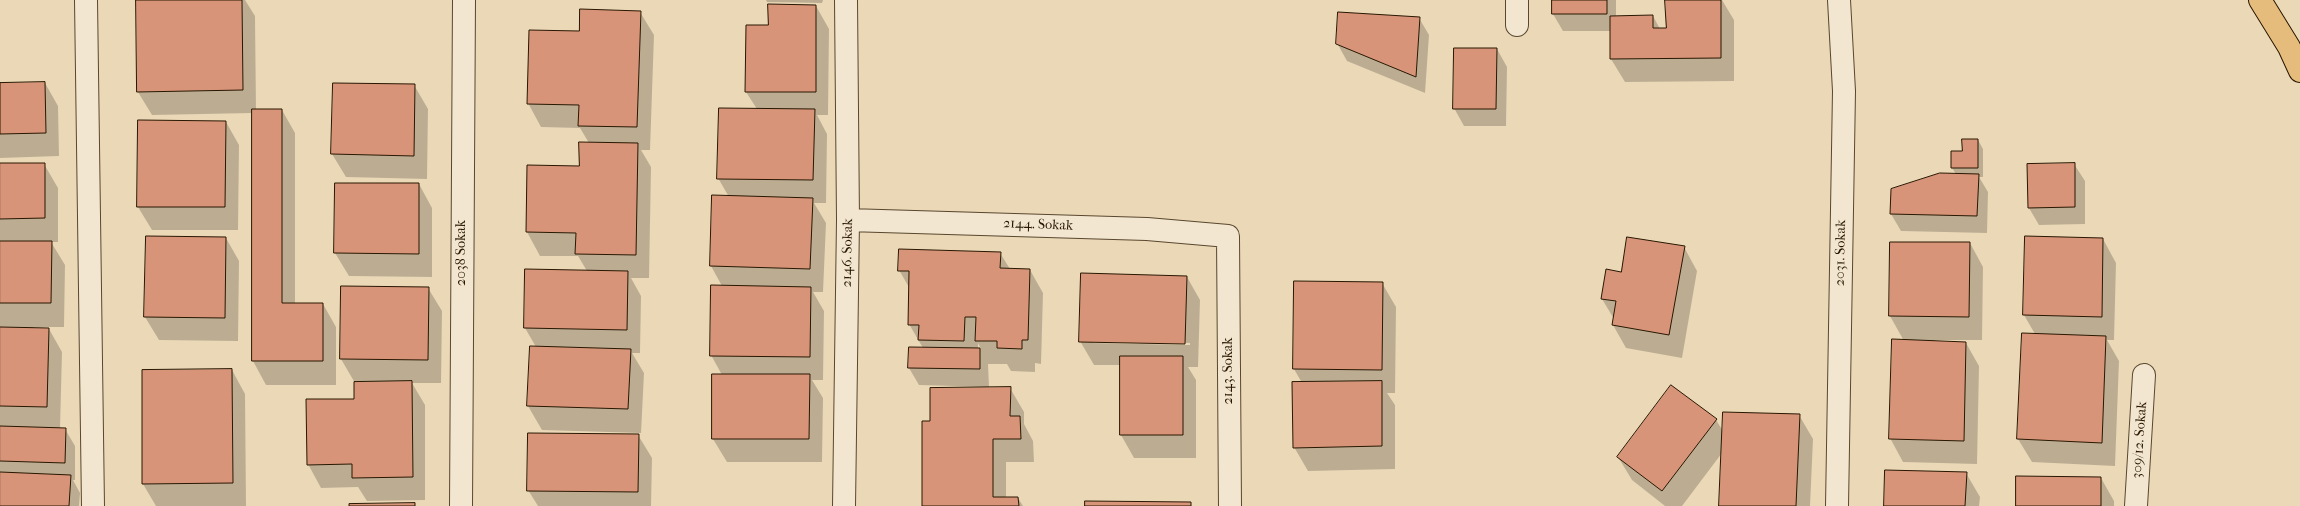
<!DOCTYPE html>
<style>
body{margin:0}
canvas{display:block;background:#ebd8b7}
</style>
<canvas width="2300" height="506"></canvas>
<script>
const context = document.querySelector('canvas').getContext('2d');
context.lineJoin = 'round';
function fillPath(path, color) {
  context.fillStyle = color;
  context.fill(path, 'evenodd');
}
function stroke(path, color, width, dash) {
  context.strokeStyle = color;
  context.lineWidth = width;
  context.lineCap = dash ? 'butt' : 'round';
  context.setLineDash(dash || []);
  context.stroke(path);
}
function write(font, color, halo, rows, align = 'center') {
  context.font = font + ' "IM FELL French Canon",serif';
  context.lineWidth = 4;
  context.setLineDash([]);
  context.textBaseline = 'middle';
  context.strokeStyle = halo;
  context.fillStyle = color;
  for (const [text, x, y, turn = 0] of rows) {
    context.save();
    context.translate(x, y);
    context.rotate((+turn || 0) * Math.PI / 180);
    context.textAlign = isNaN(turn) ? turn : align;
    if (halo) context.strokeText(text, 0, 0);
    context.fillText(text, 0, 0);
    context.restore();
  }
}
fillPath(new Path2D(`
 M 137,0 L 245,0 L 255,16 L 256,110 L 282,110 L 295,133 L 295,304 L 323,304 L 336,327 L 336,385 L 266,385 L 253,361 L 253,113 L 152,115 L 138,92 Z
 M 766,0 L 823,0 L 822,3 L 767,2 Z
 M 1553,0 L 1616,0 L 1616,17 L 1653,16 L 1660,29 L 1667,29 L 1666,0 L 1722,0 L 1734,20 L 1734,81 L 1625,82 L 1611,59 L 1611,31 L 1563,31 L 1553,14 Z
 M 816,6 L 829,29 L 828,115 L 817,115 L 827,134 L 826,203 L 814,203 L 826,223 L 823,292 L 813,292 L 824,311 L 823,380 L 812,380 L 823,398 L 822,462 L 727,462 L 713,439 L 722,375 L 711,355 L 722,286 L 711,266 L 713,196 L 729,197 L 718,178 L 757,109 L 746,92 L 769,26 Z
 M 640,12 L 654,35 L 650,150 L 641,150 L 651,167 L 649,278 L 631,278 L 641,296 L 640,353 L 632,353 L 644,373 L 641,433 L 542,430 L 528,406 L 531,347 L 536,347 L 525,328 L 587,271 L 578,256 L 540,256 L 527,232 L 528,166 L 580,167 L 589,143 L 580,128 L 541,127 L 528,103 L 580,32 Z
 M 1419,18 L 1429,35 L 1425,93 L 1347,61 L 1337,43 Z
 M 1497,49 L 1507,67 L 1506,126 L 1464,126 L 1454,108 Z
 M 45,83 L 58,106 L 59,156 L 0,158 L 0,84 Z
 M 414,85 L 428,109 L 427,179 L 346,177 L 332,154 Z
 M 226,122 L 239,145 L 238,230 L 152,230 L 138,207 Z
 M 1978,140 L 1983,149 L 1983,177 L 1979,177 L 1988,192 L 1987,233 L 1901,231 L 1891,214 L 1956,174 L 1952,168 L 1963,152 Z
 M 0,164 L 44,164 L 58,188 L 58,242 L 51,242 L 65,265 L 64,327 L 34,327 L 34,328 L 49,329 L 62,352 L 60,429 L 65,429 L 75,446 L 75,480 L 73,480 L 80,493 L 79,506 L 0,506 Z
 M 2074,164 L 2085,181 L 2085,224 L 2039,225 L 2029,208 Z
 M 419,184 L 432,208 L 432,277 L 349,276 L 335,253 Z
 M 226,238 L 239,261 L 238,341 L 159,340 L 145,317 Z
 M 2103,239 L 2116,263 L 2114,340 L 2107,340 L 2119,361 L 2115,466 L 2032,462 L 2018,439 L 2035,334 L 2024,315 Z
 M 1970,243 L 1983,267 L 1982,340 L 1935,340 L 1935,342 L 1966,343 L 1979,366 L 1977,464 L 1903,462 L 1890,438 L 1904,341 L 1890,316 Z
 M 1684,247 L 1697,271 L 1682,358 L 1626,348 L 1613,325 L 1614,319 L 1602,299 L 1622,273 Z
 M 1000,253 L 1010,269 L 1030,270 L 1043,293 L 1041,364 L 1035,363 L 1035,372 L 1011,371 L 1007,364 L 988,364 L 989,387 L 919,385 L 909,368 L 923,348 L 909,324 L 910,289 L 899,270 ZM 978,343 L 981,349 L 978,349 Z
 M 1187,277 L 1200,300 L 1198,367 L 1188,367 L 1196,380 L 1196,458 L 1134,458 L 1121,435 L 1121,365 L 1094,365 L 1080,341 ZM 1093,341 L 1190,343 L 1190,345 L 1093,343 Z
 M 1382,283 L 1396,307 L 1395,393 L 1387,393 L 1395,405 L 1395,469 L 1308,471 L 1294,447 L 1302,383 L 1294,369 Z
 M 342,287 L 428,288 L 442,311 L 441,383 L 412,383 L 425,405 L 425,500 L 367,501 L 358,487 L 321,488 L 308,464 L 355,400 L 355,383 L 341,359 Z
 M 232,370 L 245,394 L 246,506 L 156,506 L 143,484 Z
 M 1010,388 L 1024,412 L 1024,424 L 1033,441 L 1034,462 L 1006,462 L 1006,498 L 1018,498 L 1023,506 L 923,506 L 931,422 Z
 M 1799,415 L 1813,439 L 1810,506 L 1720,506 L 1722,453 L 1682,506 L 1665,506 L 1632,480 L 1618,457 L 1716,420 L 1723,431 Z
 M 638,435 L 652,458 L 651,506 L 538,506 L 528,490 Z
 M 1966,473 L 1980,497 L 1979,506 L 1885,506 Z
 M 2101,478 L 2114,501 L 2114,506 L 2017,506 Z`), '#0003');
const building = new Path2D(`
 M 136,0 L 242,0 L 243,90 L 137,92 Z
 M 1552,0 L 1607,0 L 1607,14 L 1552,14 Z
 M 1665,0 L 1721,0 L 1721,58 L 1610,59 L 1610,16 L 1653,15 L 1653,28 L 1666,28 Z
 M 768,4 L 816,5 L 816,92 L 745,92 L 746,25 L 768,25 Z
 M 580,9 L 641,11 L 637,127 L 578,126 L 579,105 L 527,104 L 529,30 L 579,31 Z
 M 1338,12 L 1420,17 L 1416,77 L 1336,44 Z
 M 1454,48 L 1497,48 L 1496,109 L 1453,109 Z
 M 45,82 L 46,133 L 0,134 L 0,83 Z
 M 333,83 L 415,84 L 414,156 L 331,154 Z
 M 719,108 L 815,109 L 813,180 L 717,179 Z
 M 252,109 L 282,109 L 282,303 L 323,303 L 323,361 L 252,361 Z
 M 138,120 L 226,121 L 225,207 L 137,207 Z
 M 1962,139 L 1978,139 L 1978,168 L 1951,168 L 1951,151 L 1962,151 Z
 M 579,142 L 638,143 L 636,255 L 575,254 L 576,233 L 526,232 L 527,165 L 579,166 Z
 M 0,163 L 45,163 L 45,218 L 0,219 Z
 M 2075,163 L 2075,207 L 2028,208 L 2027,164 Z
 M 1940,173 L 1979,174 L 1977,216 L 1890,214 L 1891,189 Z
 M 335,183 L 419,183 L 419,254 L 334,253 Z
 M 712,195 L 813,198 L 810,269 L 710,266 Z
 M 146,236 L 226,237 L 225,318 L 144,317 Z
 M 2025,236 L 2103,238 L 2102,317 L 2023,315 Z
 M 1627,237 L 1685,246 L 1669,335 L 1612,325 L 1616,301 L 1601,299 L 1606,269 L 1621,272 Z
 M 0,241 L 52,241 L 51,303 L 0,303 Z
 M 1890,242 L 1970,242 L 1969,317 L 1889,316 Z
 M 899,249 L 1001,252 L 1000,268 L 1030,269 L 1028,340 L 1022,340 L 1022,349 L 997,348 L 997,341 L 975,341 L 976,317 L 965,317 L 964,341 L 918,340 L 919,325 L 908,325 L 909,271 L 898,271 Z
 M 525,269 L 628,271 L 627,330 L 524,328 Z
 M 1081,273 L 1187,276 L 1185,344 L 1079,342 Z
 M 1294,281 L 1383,282 L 1382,370 L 1293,369 Z
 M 711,285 L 811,287 L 810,357 L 710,356 Z
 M 341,286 L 429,287 L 428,360 L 340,359 Z
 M 0,327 L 49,328 L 47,407 L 0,406 Z
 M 2022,333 L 2106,336 L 2102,443 L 2017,439 Z
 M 1892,339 L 1966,342 L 1964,441 L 1889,439 Z
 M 530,346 L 631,349 L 628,409 L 527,406 Z
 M 909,347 L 980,348 L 980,369 L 908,368 Z
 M 1120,356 L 1183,356 L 1183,435 L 1120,435 Z
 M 232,369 L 233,483 L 142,484 L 142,370 Z
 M 712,374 L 810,374 L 809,439 L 712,439 Z
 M 412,381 L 413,477 L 352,478 L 352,464 L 307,465 L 306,399 L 354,399 L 354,382 Z
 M 1382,381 L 1382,446 L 1293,448 L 1292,382 Z
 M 1671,385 L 1717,419 L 1662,491 L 1617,457 Z
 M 1011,387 L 1010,416 L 1020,416 L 1021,439 L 993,439 L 993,497 L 1018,497 L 1019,506 L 922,506 L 922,421 L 930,421 L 930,388 Z
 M 1723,412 L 1800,414 L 1796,506 L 1719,506 Z
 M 0,426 L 66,428 L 65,463 L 0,461 Z
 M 528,433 L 639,434 L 638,492 L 527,491 Z
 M 1885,470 L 1967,472 L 1965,506 L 1884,506 Z
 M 0,472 L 71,475 L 69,506 L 0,506 Z
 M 2016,476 L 2101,477 L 2101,506 L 2016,506 Z
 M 1085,501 L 1191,502 L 1191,506 L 1085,506 Z
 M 415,503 L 415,506 L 349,506 L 349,504 Z`);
fillPath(building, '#d79479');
stroke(building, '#281701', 1);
const minor = new Path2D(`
 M 86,0 L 93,506
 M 1517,25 L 1517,0
 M 848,220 L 1147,229 L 1228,236 L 1230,506
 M 461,506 L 464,0
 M 844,506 L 848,220 L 846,0
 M 1837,506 L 1844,91 L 1839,0
 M 2136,506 L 2144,375`);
const highway = new Path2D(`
 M 2260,0 L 2289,47 L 2300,71`);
stroke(minor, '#59472e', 24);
stroke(highway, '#281701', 24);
stroke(minor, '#f2e6d0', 22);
stroke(highway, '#e6bc7c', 22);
write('14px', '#281701', '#f2e6d0', [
 ["2144. Sokak",1038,225,2],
 ["2038 Sokak",462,253,-90],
 ["2146. Sokak",848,253,-89],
 ["2031. Sokak",1841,253,-89],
 ["2143. Sokak",1229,371,-90],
 ["309/12. Sokak",2140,440,-86]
]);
</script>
